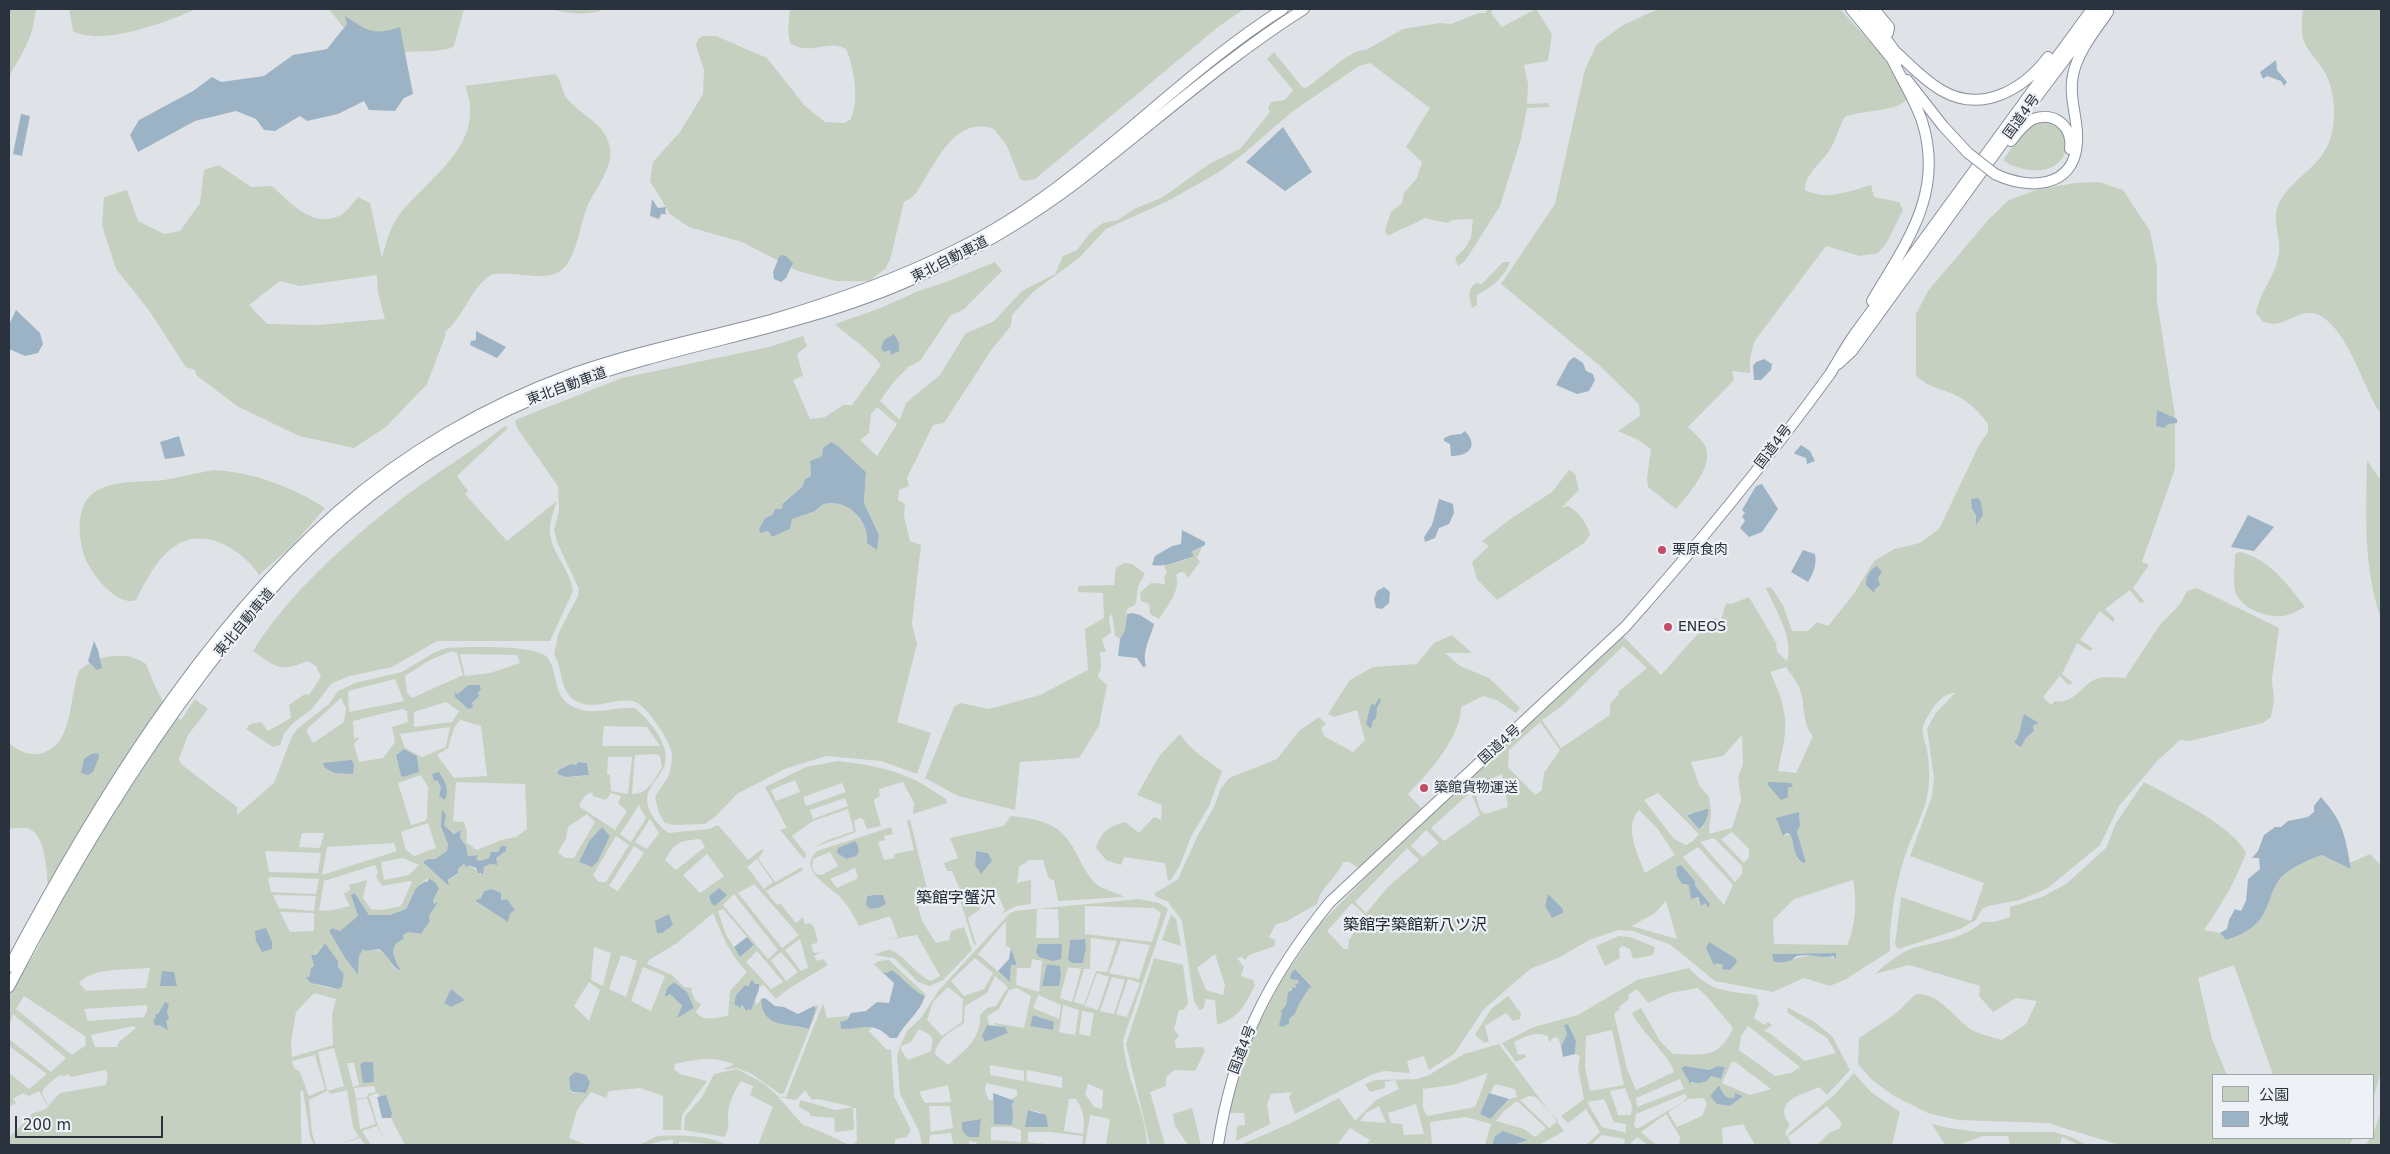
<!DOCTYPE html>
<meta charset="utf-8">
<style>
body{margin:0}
#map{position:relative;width:2390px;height:1154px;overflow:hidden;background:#dfe3e7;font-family:"DejaVu Sans","Noto Sans JP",sans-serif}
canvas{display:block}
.frame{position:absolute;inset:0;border:10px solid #29323d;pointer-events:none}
.legend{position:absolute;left:2212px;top:1074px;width:162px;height:65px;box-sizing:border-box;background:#eef1f5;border:1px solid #9fa5ab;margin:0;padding:6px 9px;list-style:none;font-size:15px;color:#29323d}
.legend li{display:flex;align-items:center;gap:10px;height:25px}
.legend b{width:25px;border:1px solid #9fa5ab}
.scale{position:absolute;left:15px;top:1116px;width:148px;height:22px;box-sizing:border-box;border:2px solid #29323d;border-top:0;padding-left:6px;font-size:15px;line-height:18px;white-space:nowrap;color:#29323d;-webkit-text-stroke:4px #eef1f5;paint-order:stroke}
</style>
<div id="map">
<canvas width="2390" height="1154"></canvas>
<div class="frame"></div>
<ul class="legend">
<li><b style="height:14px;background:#c6d0c0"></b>公園</li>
<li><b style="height:14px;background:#9cb3c5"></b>水域</li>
</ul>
<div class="scale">200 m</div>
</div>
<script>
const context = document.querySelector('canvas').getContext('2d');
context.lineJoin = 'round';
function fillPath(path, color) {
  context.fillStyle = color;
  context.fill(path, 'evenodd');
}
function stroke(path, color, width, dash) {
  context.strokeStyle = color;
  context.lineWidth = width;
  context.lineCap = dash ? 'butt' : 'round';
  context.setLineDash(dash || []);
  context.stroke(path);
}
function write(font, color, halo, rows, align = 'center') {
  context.font = font + ' "DejaVu Sans","Noto Sans JP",sans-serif';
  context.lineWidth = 4.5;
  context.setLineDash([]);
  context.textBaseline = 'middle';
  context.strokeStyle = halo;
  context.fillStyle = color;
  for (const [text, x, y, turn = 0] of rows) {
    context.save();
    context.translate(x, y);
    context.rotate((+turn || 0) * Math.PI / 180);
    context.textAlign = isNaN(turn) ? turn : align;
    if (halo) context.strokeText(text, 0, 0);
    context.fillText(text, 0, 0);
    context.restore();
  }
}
fillPath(new Path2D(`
 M 9,9 L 36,10 C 32,41 23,51 9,77 Z
 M 69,9 L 196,9 C 167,22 101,47 73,31 Z
 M 329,9 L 464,9 L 454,46 L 448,49 L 435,51 L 399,52 L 355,42 Z
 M 550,9 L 604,9 C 587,17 568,13 550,9 Z
 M 790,9 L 1244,9 L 1218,27 L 1035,179 L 1024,181 L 1020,179 L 1007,146 L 994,129 C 953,115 935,166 916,193 C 913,197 908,199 904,202 L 890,260 L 885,269 L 869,281 L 836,281 L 798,271 L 742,242 L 689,227 L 670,214 L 650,181 L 653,162 L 680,132 L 703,94 L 704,70 L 696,45 L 698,39 L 703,36 L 716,36 L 767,58 L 805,106 L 825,122 L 844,123 L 850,120 C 860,103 854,66 846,49 C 828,38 811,57 790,43 L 788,30 Z
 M 1487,9 L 1493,9 L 1491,13 L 1502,27 L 1536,9 L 1552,34 L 1548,61 L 1524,65 L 1528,84 L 1527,104 L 1549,103 L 1549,107 L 1527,108 L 1521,139 L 1500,206 L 1465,261 L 1458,266 L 1455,258 L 1466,247 L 1471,237 L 1473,219 L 1452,220 L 1447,223 L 1425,218 C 1413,225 1400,229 1388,236 L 1385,230 L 1391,212 L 1402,203 L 1404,193 L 1417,178 L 1422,162 L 1406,147 L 1430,108 L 1370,63 L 1359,66 L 1293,111 L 1242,155 L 1219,172 L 1168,201 L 1106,229 L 1079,258 L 1033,292 L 1012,315 L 1011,326 L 992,349 L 944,423 L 933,425 L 907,478 L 909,486 L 899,490 L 898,500 L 905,504 L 904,516 L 910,541 L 921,545 L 912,624 L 917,644 L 897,722 L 931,733 L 917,774 L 881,761 L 826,756 L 785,769 L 737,794 L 716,816 L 705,824 L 675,825 L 665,823 L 659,813 L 655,797 C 659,789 668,780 670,771 C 671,766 672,760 672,755 C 671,741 646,704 633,701 C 614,698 594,711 576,701 C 559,692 563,668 554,654 L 559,632 L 578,596 L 579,589 L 557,542 L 554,530 L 559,511 L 558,486 L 517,428 L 515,420 L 622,378 L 769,347 L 803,336 L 807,346 L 797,354 L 803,376 L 793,380 L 810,419 L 825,417 L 843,405 L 852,405 L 881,365 C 868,348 850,338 835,324 L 878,309 L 921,290 L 946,282 L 995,262 L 1002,271 L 964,309 L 950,316 L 920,361 L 908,367 L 892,384 L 880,401 L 900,420 L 906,403 L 940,375 L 965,334 L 994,321 L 1022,291 L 1055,274 L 1063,256 L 1077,250 L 1090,233 L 1103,223 L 1118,220 L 1134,209 L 1163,197 L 1209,164 L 1240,149 L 1270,112 L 1268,108 L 1271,102 L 1285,100 L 1293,90 L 1267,59 L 1274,52 L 1302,87 L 1306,88 C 1320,79 1351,48 1366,50 L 1403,29 L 1440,23 L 1451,24 L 1479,13 L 1486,13 ZM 877,407 L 897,424 L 877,456 L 860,440 L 869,433 L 871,414 ZM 831,442 L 838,446 L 866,472 L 864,503 L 879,535 L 877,549 L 867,543 C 869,522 848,497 824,504 C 820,505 818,509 815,511 C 808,514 799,516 792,519 L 790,529 L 772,537 L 768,531 L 760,533 L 759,529 L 765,518 L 772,515 L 775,509 L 783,509 L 783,502 L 802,487 L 805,479 L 811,476 L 810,461 L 822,456 L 823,448 Z
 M 1658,9 L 1840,9 L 1883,56 L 1903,71 L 1910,90 C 1909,93 1907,99 1905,101 C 1894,112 1861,110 1845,117 C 1839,126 1837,137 1832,146 C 1824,162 1805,172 1805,190 C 1826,201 1850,191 1871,185 L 1874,197 L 1899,202 L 1903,210 L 1886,244 L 1878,253 L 1860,256 L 1826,246 L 1754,342 L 1750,359 L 1750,373 L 1732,371 L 1734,380 L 1688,427 C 1694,433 1703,440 1706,448 C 1713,467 1687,496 1676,509 L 1648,487 L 1647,478 L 1651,449 L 1638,440 L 1618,431 L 1640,416 L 1639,404 L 1600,366 L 1501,284 L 1555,204 L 1585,69 L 1597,44 L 1623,25 Z
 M 2303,9 L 2381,9 L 2381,414 C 2363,389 2345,317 2311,313 C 2298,312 2287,323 2274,324 C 2271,324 2266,322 2263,322 L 2256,313 C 2260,291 2277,274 2279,252 C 2281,236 2271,218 2279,203 C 2297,171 2327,167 2333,127 C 2336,109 2333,83 2322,68 C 2316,58 2307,51 2303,39 C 2301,30 2302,18 2303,9 Z
 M 555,74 C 562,80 561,90 566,97 C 579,115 603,121 609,144 C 616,166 595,188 587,207 C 580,224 576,262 559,272 C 540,283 500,267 488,277 C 469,292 463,318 444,333 L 446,334 L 427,384 L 386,427 L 354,448 L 299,436 L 237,406 L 196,375 L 195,370 L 186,367 L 148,309 L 116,269 L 102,225 L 104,197 L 127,190 L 138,221 L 164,234 L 180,231 L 200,203 L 204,170 L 219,165 L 251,187 L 272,186 C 290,202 311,228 339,216 C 346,213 353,203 358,197 L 370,203 L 382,258 C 386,243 390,227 399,215 C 430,176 488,143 465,86 ZM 377,275 L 378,293 L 385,319 L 317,325 L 267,324 L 249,305 L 280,281 L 299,286 Z
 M 2050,120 L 2064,129 C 2065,136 2067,143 2066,149 C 2059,178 2021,173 2003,160 L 2028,125 Z
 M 2099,182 L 2123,190 L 2150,231 L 2157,267 L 2157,301 L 2175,416 L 2175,469 L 2142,562 L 2149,565 L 2133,588 L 2145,602 L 2140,603 L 2130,590 L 2105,609 L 2115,619 L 2113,622 L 2100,611 L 2080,640 L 2093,648 L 2090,651 L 2077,643 L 2062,674 L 2073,683 L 2068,685 L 2060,676 L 2043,697 L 2051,705 L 2055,701 C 2074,705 2081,685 2096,679 C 2104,676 2116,678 2125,678 L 2159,626 L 2180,604 L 2187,591 L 2197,588 L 2279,628 L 2272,679 L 2274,701 L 2271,717 L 2263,723 L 2190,741 L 2180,740 L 2158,760 L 2119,806 L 2100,845 L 2048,888 L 2020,900 L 1988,906 L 1982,909 L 1976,920 L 1960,929 L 1898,949 L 1895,944 L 1901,897 L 1971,921 L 1984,883 L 1910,856 L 1932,796 L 1934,778 L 1927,729 L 1935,714 L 1955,693 C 1941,692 1927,715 1923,727 C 1921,734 1926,743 1927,750 C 1929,763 1930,778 1928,792 C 1925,812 1913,833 1906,853 C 1896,882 1889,920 1890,951 L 1846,979 L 1830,986 L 1804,978 L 1773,992 L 1715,981 L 1671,945 L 1633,931 L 1619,930 L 1589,940 L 1560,957 L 1530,969 L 1484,1009 L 1454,1054 L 1429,1070 L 1424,1056 L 1407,1061 L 1410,1073 L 1384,1071 L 1373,1074 L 1295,1114 L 1289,1097 L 1292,1092 L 1271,1094 L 1267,1104 L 1270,1124 L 1236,1141 L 1237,1126 L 1245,1125 L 1244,1113 L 1228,1113 L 1235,1085 L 1258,1026 L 1281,981 L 1319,925 L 1371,872 L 1623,636 L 1661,675 L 1712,618 L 1721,620 L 1726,603 L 1731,604 L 1749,597 L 1776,643 L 1777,652 L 1787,661 C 1794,638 1775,609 1766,588 L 1771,587 L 1783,605 L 1792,631 L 1808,631 L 1817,622 L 1828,626 L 1853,595 L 1874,561 L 1894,549 L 1920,543 L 1939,529 L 1979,445 L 1988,432 L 1988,424 C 1979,412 1969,401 1955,395 C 1939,387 1929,389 1916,375 L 1916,314 L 1928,291 L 1988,220 L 2009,200 L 2036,190 L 2075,183 ZM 1623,646 L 1647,668 L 1618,692 L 1619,694 L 1610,704 L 1610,715 L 1561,748 L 1542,720 L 1562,706 ZM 1786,667 C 1790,673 1796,680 1799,687 C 1806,703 1801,723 1813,736 L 1796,773 L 1778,771 C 1780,759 1784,745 1785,733 C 1787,711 1779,691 1770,672 ZM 2024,714 L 2039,723 L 2033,726 L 2034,731 L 2026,738 L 2021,747 L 2018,747 L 2014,742 C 2021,735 2020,723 2024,714 ZM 1540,722 L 1560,750 L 1544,773 L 1542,790 L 1535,795 L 1508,767 L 1509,750 ZM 1742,735 L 1743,765 L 1738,777 L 1741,800 L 1732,828 L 1709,834 L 1711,811 L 1709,797 L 1699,785 L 1691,762 L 1723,756 ZM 1502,774 L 1508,807 L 1485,814 L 1480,810 L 1474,789 L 1490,783 L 1489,780 ZM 1471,792 L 1480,815 L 1444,841 L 1431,828 ZM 1658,793 L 1699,834 L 1693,841 L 1686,845 L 1674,839 L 1644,800 ZM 1639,810 L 1657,828 L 1675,855 L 1645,873 C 1638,854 1623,827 1639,810 ZM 1709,811 L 1703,827 L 1699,829 L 1687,814 ZM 1799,812 L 1800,826 L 1797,832 L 1806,861 L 1802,863 C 1792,856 1795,844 1790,834 L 1783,836 ZM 1426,830 L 1439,843 L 1423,857 L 1411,846 ZM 1732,832 L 1749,849 L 1749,857 L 1744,863 L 1721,839 ZM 1714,838 L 1742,866 L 1742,874 L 1735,882 L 1700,842 ZM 1698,847 L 1733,885 L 1724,905 L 1683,857 ZM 1407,848 L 1419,860 L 1388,887 L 1366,913 L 1355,902 ZM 1681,865 L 1695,881 L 1695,884 L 1710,904 L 1708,908 L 1705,903 L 1701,905 L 1689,885 L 1682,884 L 1677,876 L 1676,867 ZM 1853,880 C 1857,900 1856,926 1847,945 L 1774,944 L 1773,920 L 1794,899 ZM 1548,895 L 1563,909 L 1560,915 L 1549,915 L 1550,911 L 1545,906 ZM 1666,901 L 1677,939 L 1631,926 L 1654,914 ZM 1352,903 L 1365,915 L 1349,940 L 1348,949 L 1344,949 L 1327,931 ZM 1836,953 L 1836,959 C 1828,954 1798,955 1790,961 L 1772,954 ZM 1295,969 L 1314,988 L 1310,987 L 1299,1004 L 1295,1014 L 1289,1019 L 1289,1024 L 1282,1027 L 1282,1012 L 1280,1011 L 1286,1005 L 1288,992 L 1292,988 L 1296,988 L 1295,984 L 1299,983 L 1299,979 L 1290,979 L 1291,973 Z
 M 1503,262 L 1510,262 C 1504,278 1492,287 1477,295 L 1477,305 L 1472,308 C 1470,298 1466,290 1476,283 L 1482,284 Z
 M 505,426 L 508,428 L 457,476 L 468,491 L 465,494 L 507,541 L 557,501 C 554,510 549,523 550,532 C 551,553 571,570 573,591 L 550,641 L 437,641 L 392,667 L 350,676 L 332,683 L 311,710 L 293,723 L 284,734 L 280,745 L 273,747 L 246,729 L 250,724 L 261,722 L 268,731 L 291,718 L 289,705 L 305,694 L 309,695 L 321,677 L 316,666 L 307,661 C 280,673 275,667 253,651 C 288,594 346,543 399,501 C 433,474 471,453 505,426 Z
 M 2367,460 L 2381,481 L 2381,619 C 2363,567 2366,514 2367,460 Z
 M 213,470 C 252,472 293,487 325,508 L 293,545 L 259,575 C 241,548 201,524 171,549 C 155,561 145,583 136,600 C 118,607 93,576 86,560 C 79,543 76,517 86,501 C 101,478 140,483 164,480 C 181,477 197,473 213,470 Z
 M 1569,470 L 1575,474 L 1579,490 L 1561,508 L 1568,506 C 1579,512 1587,523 1590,535 L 1584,543 L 1497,600 L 1477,579 L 1472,562 L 1489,546 L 1482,541 L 1509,520 L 1552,492 Z
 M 1202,547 L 1197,558 L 1200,562 L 1188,578 L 1185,573 L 1180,572 L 1176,575 C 1181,591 1167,606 1159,619 L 1150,614 L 1149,604 L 1141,601 L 1140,593 L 1151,583 L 1165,584 L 1164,577 L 1167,573 L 1163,563 C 1175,566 1184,560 1193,556 L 1191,552 Z
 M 2239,552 C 2269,558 2288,585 2305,607 C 2299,610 2291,615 2283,616 C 2266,618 2239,608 2235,590 C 2233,579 2235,565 2235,554 Z
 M 1125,563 L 1132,564 L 1144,573 C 1144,579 1141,580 1139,585 C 1136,591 1138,598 1135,605 L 1127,609 L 1125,630 L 1120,639 L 1115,636 L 1112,614 L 1109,617 L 1111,633 L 1102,639 L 1106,652 L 1100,652 L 1101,667 L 1098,677 L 1107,685 L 1099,726 L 1079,758 L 1020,762 L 1015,810 L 958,796 L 925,778 L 954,707 L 960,703 L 989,709 L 1040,695 L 1088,670 L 1085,629 L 1104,618 L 1103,593 L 1078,592 L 1078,586 L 1114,585 L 1116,567 Z
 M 1452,635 L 1472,653 L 1445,653 L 1460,666 L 1489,678 L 1520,708 L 1516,713 L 1497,700 L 1483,696 L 1461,707 C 1461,737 1428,774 1408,794 L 1423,810 L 1359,868 L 1349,862 L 1343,862 C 1334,882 1323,883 1317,904 L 1287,921 L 1276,924 L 1269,937 L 1275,940 L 1275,946 L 1249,955 L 1245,960 L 1241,957 L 1237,958 L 1244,967 L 1241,976 L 1253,980 L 1255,986 C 1244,1006 1240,1017 1217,1025 L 1215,1000 L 1206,999 L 1203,1009 L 1199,1010 L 1194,1001 L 1182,921 L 1168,902 L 1155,896 L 1155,893 L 1178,879 L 1197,837 L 1215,805 L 1220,790 L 1229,778 L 1277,759 L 1299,731 L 1319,717 L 1326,724 L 1321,728 L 1324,736 L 1353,752 L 1365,740 L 1357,710 L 1334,717 L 1328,714 L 1350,680 L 1373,667 L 1417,664 L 1434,643 ZM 1215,954 L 1225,985 L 1223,995 L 1206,990 L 1197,968 Z
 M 446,648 C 463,647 538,644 548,658 C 559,675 552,697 574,707 C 592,717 615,706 635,708 C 650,721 672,746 664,767 C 661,774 655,780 651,787 C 640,804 655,822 668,833 L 709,829 L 718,825 L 748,860 L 762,849 L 764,851 L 758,858 L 775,882 L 802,867 L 803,870 L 766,891 L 777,905 L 780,903 L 796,923 L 803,917 L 805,924 L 810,923 L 814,927 L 818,942 L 811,945 L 814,953 L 821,952 L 814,956 L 817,961 L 823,959 L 828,965 L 788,989 L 776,999 L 764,985 L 758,987 L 759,984 L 745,985 L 736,995 L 734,1004 L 740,1008 L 741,1005 L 746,1011 L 749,1009 L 751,1011 L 755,1001 L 757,1005 L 761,999 C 763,1029 789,1022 809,1029 L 816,1009 L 814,1006 L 818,1005 L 818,1008 L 784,1093 L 780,1094 L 752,1074 L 737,1068 L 722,1070 L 734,1064 C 712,1056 697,1059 675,1064 L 674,1069 L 680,1074 L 707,1081 L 682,1115 L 681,1130 L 663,1130 L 663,1096 L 640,1088 L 609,1091 L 606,1098 L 591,1092 L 577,1110 L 569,1138 L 587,1145 L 405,1145 L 391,1118 L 392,1113 L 386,1096 L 380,1096 L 377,1093 L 369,1096 L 378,1126 L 388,1145 L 377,1126 L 362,1131 L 371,1145 L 365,1145 L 360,1138 L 337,1144 L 359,1137 L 353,1127 L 347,1090 L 331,1094 L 327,1091 L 309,1100 L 312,1133 L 316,1145 L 314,1145 L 310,1136 L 303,1090 L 300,1092 C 302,1109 300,1127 302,1145 L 9,1145 L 9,1138 L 33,1113 L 44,1110 L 48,1107 L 39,1091 L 29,1096 L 23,1093 L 13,1099 L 16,1103 L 9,1107 L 9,1073 L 29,1089 L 47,1074 L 9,1046 L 9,1039 L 51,1072 L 66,1058 L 13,1014 L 9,1027 C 9,1018 6,1005 9,997 C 17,975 35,958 43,936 C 50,916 51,847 34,832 C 28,826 17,828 9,829 L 9,743 C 19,751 31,758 45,752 C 74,741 69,695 79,671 C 95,655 127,650 146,664 C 156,688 160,703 181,720 L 195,699 L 208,709 L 188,735 L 179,759 L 181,764 L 237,807 L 237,815 L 274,783 L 292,736 L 297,729 L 329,704 L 338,691 L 355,683 L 402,672 L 435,652 ZM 452,651 L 457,653 L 463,675 L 412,698 L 407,693 L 405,676 L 430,660 ZM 460,654 L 517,655 L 520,663 L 490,673 L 465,676 ZM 395,679 L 404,701 L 349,712 L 348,691 ZM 468,685 L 480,685 L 481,689 L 478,693 L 479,696 L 472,703 L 472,708 L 468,709 L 455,697 L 454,692 L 458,694 ZM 341,698 L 346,708 L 344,722 L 313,743 L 306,730 ZM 446,702 L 459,711 L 452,722 L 414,727 L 414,712 ZM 402,709 L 407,711 L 408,722 L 392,727 L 395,742 L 383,758 L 359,762 L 354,744 L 360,737 L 354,739 L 353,721 ZM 460,720 L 481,726 L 487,776 L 454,778 L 437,755 L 448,748 L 454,728 ZM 604,726 L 647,727 L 660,746 L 602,746 ZM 450,727 L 446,747 L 422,757 L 405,748 L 400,734 ZM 404,749 L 417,756 L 419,772 L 404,777 L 401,776 L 396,755 ZM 656,754 L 660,756 L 662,767 C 655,778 648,795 632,794 L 635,755 ZM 608,757 L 632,757 L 628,794 L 611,791 L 610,775 L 607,774 ZM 578,762 L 587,763 L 589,775 L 574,777 L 557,774 L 557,770 L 571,764 L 576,765 ZM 324,763 L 354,765 L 353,773 L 334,773 L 328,767 L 325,768 ZM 440,773 C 445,781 450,790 445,800 L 439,796 L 441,787 L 437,779 L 434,781 L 432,774 ZM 421,775 L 428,787 L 427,818 L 425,821 L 411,825 L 398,783 ZM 456,782 L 525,784 L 527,829 L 516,837 L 501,840 L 477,850 L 466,842 L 467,832 L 464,822 L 453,821 ZM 592,792 L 593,796 L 606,800 L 611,793 L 621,796 L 618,803 L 627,811 L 615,830 L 580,807 L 580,803 L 586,795 ZM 639,805 L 646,818 L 631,842 L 620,834 ZM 443,810 L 446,815 L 444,825 L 455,834 L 461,831 L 460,839 L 466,846 L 468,856 L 477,855 L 475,859 L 479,861 L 489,858 L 491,852 L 498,852 L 501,846 L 506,847 L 506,851 L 496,858 L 498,865 L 490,864 L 484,867 L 483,876 L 470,865 L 467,868 L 464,864 L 458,869 L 458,873 L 448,881 L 449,885 L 428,859 L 435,859 L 447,851 L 448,844 L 441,827 ZM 587,814 L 595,822 L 574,858 L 565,858 L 558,852 L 566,839 L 568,827 ZM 650,819 L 659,833 L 647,849 L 635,842 ZM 428,823 L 436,848 L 414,856 L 406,850 L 401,832 ZM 602,827 L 610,836 L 598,861 L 592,867 L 579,862 L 589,841 ZM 302,833 L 324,833 L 320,848 L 299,847 ZM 616,836 L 629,845 L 606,882 L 599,882 L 593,875 ZM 700,839 L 705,847 L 676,870 L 665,860 C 675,842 679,841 700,839 ZM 394,843 L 397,851 L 322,875 L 327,847 ZM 634,846 L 644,853 L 618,891 L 609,886 ZM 265,851 L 321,853 L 318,873 L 269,872 ZM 707,854 L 724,876 L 700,893 L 683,875 ZM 403,858 L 419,865 L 409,875 L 384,880 L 381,862 ZM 757,859 L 773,882 L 764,889 L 747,867 ZM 375,865 L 378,872 L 376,877 L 382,886 L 410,881 L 412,882 L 401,906 L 382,910 L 371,909 L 363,898 L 367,880 L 349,885 L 350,890 L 344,894 L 350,906 L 333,910 L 319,911 L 324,881 ZM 270,877 L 319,879 L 316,894 L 271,892 L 268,879 ZM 429,878 L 436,883 L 439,890 L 433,900 L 434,904 L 437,903 L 429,916 L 430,921 L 421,934 L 409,932 L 403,935 L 404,939 C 386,946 396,958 400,971 C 383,965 394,945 365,951 L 363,949 L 359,956 L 358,975 L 345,958 L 329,931 L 332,928 L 340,931 L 358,916 L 351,895 L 354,893 L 356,895 L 369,915 L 390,915 L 406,909 L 412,894 L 421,883 ZM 754,884 L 799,935 L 782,948 L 738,893 ZM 719,888 L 726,895 L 715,905 L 711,903 L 709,896 ZM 492,889 L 501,893 L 501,900 L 507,899 L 515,910 L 510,914 L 507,921 L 475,902 L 481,898 L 484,891 ZM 734,894 L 778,950 L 768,959 L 723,905 ZM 273,895 L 316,896 L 314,911 L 279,908 ZM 723,909 L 754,945 L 740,957 L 726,935 L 718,911 ZM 280,912 L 314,913 L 314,931 L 290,932 ZM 713,913 C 723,937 729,953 747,972 L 730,991 L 728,1016 C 716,1017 704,1023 696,1012 L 701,1004 L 695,1000 L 691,990 L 693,988 L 684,987 L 672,975 L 647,964 L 649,960 L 677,943 ZM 800,939 L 808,968 L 801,971 L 785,950 ZM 325,943 L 338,961 L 338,967 L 344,974 L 342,987 C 334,991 310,985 305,977 L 309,977 L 311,968 L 314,966 L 311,955 L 315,955 ZM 594,947 L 611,953 L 603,986 L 591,980 ZM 757,951 L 783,982 L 771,989 L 746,962 ZM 781,952 L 798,972 L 786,981 L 771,960 ZM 621,955 L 637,961 L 626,997 L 609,989 ZM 643,967 L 665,976 L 651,1011 L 631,1001 ZM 150,968 L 146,988 L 86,991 L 79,983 C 92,967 130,970 150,968 ZM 589,982 L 600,990 L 589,1021 L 574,1006 ZM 674,982 L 687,992 L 694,1008 L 678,1017 L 682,1007 L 670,994 L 667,997 L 665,995 L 667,988 ZM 451,989 L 465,1000 L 451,1007 L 444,1003 ZM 314,993 L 336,999 L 332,1015 L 333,1045 L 292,1057 L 291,1042 L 296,1012 ZM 24,996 L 85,1036 L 86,1045 L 72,1055 L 16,1009 ZM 147,1005 L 147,1011 L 144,1017 L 88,1021 L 84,1009 ZM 134,1026 L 136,1028 L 119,1042 L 117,1047 L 95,1047 L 91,1035 ZM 334,1048 L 344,1086 L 327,1091 L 318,1052 ZM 315,1055 L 325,1089 L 309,1096 L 300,1072 L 294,1068 L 292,1061 ZM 363,1062 L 373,1062 L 373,1082 L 363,1082 L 360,1065 ZM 347,1063 L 354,1063 L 359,1085 L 353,1087 ZM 105,1070 L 108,1074 L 106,1085 L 60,1093 L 48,1106 L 42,1093 L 45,1087 L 59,1075 L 64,1076 L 69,1074 L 71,1077 ZM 575,1072 L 586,1075 L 590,1082 L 585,1093 L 573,1093 L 570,1089 L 569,1077 ZM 374,1086 L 376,1092 L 368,1094 L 367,1097 L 356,1099 L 354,1088 ZM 367,1098 L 376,1124 L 360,1129 L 356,1100 Z
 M 1180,734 C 1190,750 1207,760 1222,771 L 1209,806 L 1191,837 L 1180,865 L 1172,879 L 1168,881 L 1165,863 L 1124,857 L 1121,865 L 1106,860 L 1096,848 C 1101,832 1109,826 1125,822 L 1139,833 L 1154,817 L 1161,820 L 1162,805 L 1137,795 L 1160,755 Z
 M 838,761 C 864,764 889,768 913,779 C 925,784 935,793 946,799 L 947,803 L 913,814 L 914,803 L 903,782 L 879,789 L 880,796 L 875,799 L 874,802 L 881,826 L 867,829 L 863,819 L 860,818 L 854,821 L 856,832 L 812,848 L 828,840 L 854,831 L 848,809 L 813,821 L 792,836 L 806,854 L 804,859 L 780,830 L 787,828 L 765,787 L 806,767 ZM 795,780 L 800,792 L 776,801 L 771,790 ZM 842,783 L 846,792 L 806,806 L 803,797 ZM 845,798 L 848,806 L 813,819 L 810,810 Z
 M 2144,782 C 2172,797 2232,825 2246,853 C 2236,881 2221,905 2204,930 L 2220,933 L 2226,940 C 2242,935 2257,928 2265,911 C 2270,901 2272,890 2279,880 C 2287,869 2310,859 2322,855 L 2351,868 L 2350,863 L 2370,854 L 2381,865 L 2381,1072 L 2374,1096 L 2374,1075 L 2273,1075 L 2234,965 L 2198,978 L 2212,1039 L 2227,1075 L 2214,1075 L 2214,1138 L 2354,1138 L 2349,1145 L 2119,1145 L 2048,1123 L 1958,1120 L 1928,1113 L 1894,1096 L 1872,1080 L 1858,1064 L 1859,1038 L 1894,1015 L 1916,994 C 1942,994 1952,1017 1972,1030 C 1980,1035 1993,1037 2002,1040 L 2026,1024 L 2037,1001 L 2016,998 L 1993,1012 L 1979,996 L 1980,986 L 1909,965 L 1875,974 C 1887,963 1901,951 1917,947 C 1940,941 1963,939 1982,922 L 1994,922 L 2010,917 L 2010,907 L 2042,897 L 2066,884 L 2106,848 L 2116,823 Z
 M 1011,816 C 1028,818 1049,820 1062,833 C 1076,846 1081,868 1094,882 C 1102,891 1116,891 1124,897 L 1058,901 L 1054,880 L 1049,879 L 1043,860 L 1029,860 L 1019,867 L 1017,884 L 1020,882 L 1031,880 L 1031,904 L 1016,906 L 1001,914 L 1005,910 L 997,893 L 982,900 L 980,909 L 968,918 L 976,944 L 974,945 L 957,890 L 960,889 L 952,871 L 947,871 L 944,863 L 958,858 L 950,838 L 1003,826 ZM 976,851 L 988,853 L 992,861 L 981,874 L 975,865 Z
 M 910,820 L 929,897 L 917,902 L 922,921 L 936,943 L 949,940 L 951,931 L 964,927 L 972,950 L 943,980 L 930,986 L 918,982 L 894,958 L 873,955 C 878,954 884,950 889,950 C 900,950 916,975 931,981 L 940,976 L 917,935 L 885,940 L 898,937 L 890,916 L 859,926 C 854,916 849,907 842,899 C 831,886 796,871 817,851 L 891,827 L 893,834 L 884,836 L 885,840 L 878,842 L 884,860 L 895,858 L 894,854 L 914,850 L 907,821 ZM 855,842 C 864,851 855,856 846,859 L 837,853 ZM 830,852 L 838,866 L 822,875 L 816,874 L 812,868 L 813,859 ZM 855,868 L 858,878 L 837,888 L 830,879 ZM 874,895 L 883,895 L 886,904 L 879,908 L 870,909 L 866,905 L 867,896 Z
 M 1139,899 L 1159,903 L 1168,909 L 1123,1040 C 1125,1077 1146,1111 1147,1145 L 1106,1145 L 1110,1119 L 1090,1115 L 1085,1145 L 1082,1145 L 1083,1136 L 1050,1132 L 1028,1132 L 1028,1142 L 1056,1145 L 977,1145 L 976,1142 L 969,1141 L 969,1145 L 945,1145 L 953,1144 L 951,1133 L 930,1135 L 929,1145 L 922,1145 L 919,1131 L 900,1094 L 897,1056 L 900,1046 L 907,1031 L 921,1018 L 939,990 L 1009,914 L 1015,911 ZM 1085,906 L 1154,908 L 1161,913 L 1152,942 L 1085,934 ZM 1037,909 L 1058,909 L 1059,938 L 1036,938 ZM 1006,921 L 1006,946 L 1011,948 L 1017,964 L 1011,965 L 1010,982 L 978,954 ZM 1091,938 L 1117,941 L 1107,972 L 1096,971 L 1084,1005 L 1074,1002 L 1084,969 L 1090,969 ZM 1085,939 L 1086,948 L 1083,963 L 1072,963 L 1068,960 L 1070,940 ZM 1121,941 L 1150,945 L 1139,979 L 1109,973 ZM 975,958 L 993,973 L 984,989 L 964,996 L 951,981 ZM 1032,959 L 1042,961 L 1039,992 L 1016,985 L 1017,968 L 1031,968 ZM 1047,964 L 1060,966 L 1061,976 L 1059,986 L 1043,986 ZM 1068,967 L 1081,969 L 1072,1002 L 1060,998 ZM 1097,973 L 1109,977 L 1098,1010 L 1085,1006 ZM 995,976 L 1008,987 L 996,1006 L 987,1008 L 980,1015 C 981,1039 965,1050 948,1065 L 935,1054 C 937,1038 952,1031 964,1023 L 965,1006 L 987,993 ZM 1112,977 L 1125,980 L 1114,1014 L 1100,1011 ZM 1128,979 L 1140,983 L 1127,1017 L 1116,1014 ZM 948,987 L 963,999 L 962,1022 L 942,1036 L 927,1020 L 933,1002 ZM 1017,988 L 1031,996 L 1024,1028 L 994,1023 L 994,1025 L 1005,1027 L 1007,1033 L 985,1042 L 982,1036 L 989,1025 L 987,1016 L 999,1009 L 1009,990 ZM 1038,995 L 1061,1005 L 1059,1019 L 1033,1008 ZM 1063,1005 L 1079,1010 L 1075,1035 L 1059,1032 ZM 1082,1011 L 1094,1013 L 1090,1036 L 1079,1034 ZM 1033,1015 L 1054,1023 L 1053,1030 L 1030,1026 ZM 919,1029 C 933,1036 934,1035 931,1051 L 908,1060 L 901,1050 L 901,1046 L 911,1042 ZM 990,1065 L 1024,1071 L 1024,1081 L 990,1075 ZM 1027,1070 L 1062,1077 L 1062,1088 L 1026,1081 ZM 986,1083 L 1017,1090 L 1017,1096 L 1011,1099 L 1015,1101 L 1012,1104 L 1013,1113 L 994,1124 L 993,1101 L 989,1100 L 985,1091 ZM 1088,1084 L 1103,1090 L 1102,1109 L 1094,1107 L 1085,1094 ZM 948,1085 L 951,1102 L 925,1103 L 919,1092 ZM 1069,1099 L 1076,1099 C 1084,1111 1085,1120 1083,1134 L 1064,1131 ZM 929,1106 L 950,1106 L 953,1128 L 931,1132 ZM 1028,1110 L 1040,1112 L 1048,1127 L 1026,1127 ZM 981,1119 L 979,1137 L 968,1137 L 962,1129 L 962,1122 ZM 991,1127 L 1011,1127 L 1021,1130 L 1021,1142 L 991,1140 Z
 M 1171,914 L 1176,919 L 1181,946 L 1162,940 Z
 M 1619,936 L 1630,937 L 1655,947 L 1653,955 L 1633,959 L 1630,949 L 1623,946 L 1619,948 L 1620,958 L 1605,966 L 1596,946 Z
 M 1154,958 L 1183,965 L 1188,1003 L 1184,1010 L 1179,1010 L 1174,1029 L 1179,1036 L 1175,1040 L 1176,1048 L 1202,1047 L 1205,1051 L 1195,1071 L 1175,1070 L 1166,1077 L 1166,1086 L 1150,1092 L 1165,1145 L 1150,1145 L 1126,1044 Z
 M 889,960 L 926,995 L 925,996 C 911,990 904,978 892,970 L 886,973 L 882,972 L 874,964 L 879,961 Z
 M 1689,968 C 1711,992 1726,991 1757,995 L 1759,1004 L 1754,1018 L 1764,1025 L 1768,1022 L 1772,1025 L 1764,1031 L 1768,1032 L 1805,1061 L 1836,1053 L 1827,1038 L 1788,1013 L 1787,1007 L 1813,1021 L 1832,1036 L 1850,1070 L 1827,1095 L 1819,1087 C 1801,1095 1772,1101 1790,1125 L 1785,1133 L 1788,1137 L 1789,1133 L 1835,1094 L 1854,1073 L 1871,1092 L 1900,1112 L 1892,1145 L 1817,1145 L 1830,1132 L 1839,1129 L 1842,1123 L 1827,1106 L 1788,1137 L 1792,1145 L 1786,1145 L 1784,1143 L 1781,1145 L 1755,1145 L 1743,1124 L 1722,1128 L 1723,1145 L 1679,1145 L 1680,1137 L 1666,1114 L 1641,1132 L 1656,1145 L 1648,1145 L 1637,1137 L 1629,1145 L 1624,1145 L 1625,1139 L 1602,1135 L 1591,1145 L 1586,1145 L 1600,1132 L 1586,1109 L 1568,1123 L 1561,1116 L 1584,1099 L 1578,1068 L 1580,1056 L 1575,1054 L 1576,1041 L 1568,1024 L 1564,1025 L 1567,1034 L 1561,1046 L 1558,1038 L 1554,1037 L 1549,1042 L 1548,1036 C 1534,1031 1526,1036 1514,1042 L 1518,1055 L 1525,1054 L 1526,1057 L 1516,1062 L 1502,1043 L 1534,1027 L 1578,1015 L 1637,980 ZM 1698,988 L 1708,998 L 1733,1028 C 1718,1060 1704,1054 1673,1054 L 1660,1041 L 1641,1008 L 1632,1013 C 1641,1032 1671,1057 1674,1072 L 1636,1090 L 1627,1069 L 1614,1014 L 1620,1009 L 1619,1007 L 1629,999 L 1628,995 L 1637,989 L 1648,1003 L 1670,993 ZM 1748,1026 L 1800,1067 L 1791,1073 L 1775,1076 L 1739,1050 L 1741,1036 ZM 1612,1030 L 1624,1085 L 1590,1091 L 1585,1067 L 1586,1036 ZM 1734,1061 L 1771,1089 L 1750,1095 L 1722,1083 L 1731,1063 ZM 1685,1066 L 1709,1070 L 1718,1066 L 1725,1067 L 1721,1079 L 1711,1076 L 1707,1081 L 1700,1083 L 1694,1081 L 1691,1084 L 1681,1068 ZM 1680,1079 L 1684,1089 L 1637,1107 L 1636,1098 ZM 1719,1085 C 1722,1092 1725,1099 1734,1098 L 1735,1093 L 1743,1096 L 1730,1106 L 1717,1104 L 1710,1096 ZM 1625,1088 L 1632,1106 L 1631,1115 L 1618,1115 L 1610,1091 ZM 1685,1094 L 1687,1097 L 1683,1102 L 1637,1129 L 1634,1126 L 1636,1114 ZM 1704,1098 L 1707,1104 L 1702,1116 L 1677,1127 L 1668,1112 L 1688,1099 ZM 1604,1099 L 1614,1122 L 1626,1124 L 1626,1133 L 1602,1127 L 1587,1102 Z
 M 1508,996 L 1521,1013 L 1520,1019 L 1513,1021 L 1506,1013 L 1485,1026 L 1489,1041 L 1485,1043 L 1475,1035 L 1491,1009 Z
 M 823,1003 L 827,1018 L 848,1016 L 847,1020 L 840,1022 L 841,1029 C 852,1030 861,1025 872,1027 L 869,1031 L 886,1049 L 891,1050 L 894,1096 L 911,1130 L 907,1137 L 895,1139 L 895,1145 L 856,1145 L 854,1143 L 857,1142 L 856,1108 L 853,1108 L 854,1130 L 835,1132 L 834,1118 L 810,1116 L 810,1113 L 799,1107 L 800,1100 L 836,1110 L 853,1107 L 818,1099 L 812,1100 L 805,1090 L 796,1100 L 778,1097 L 803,1125 C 811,1126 840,1141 850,1145 L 758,1145 L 773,1107 L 750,1095 L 753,1086 L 741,1081 C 735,1090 729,1102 728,1113 C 728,1125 730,1125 725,1137 L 684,1130 L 685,1116 L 702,1097 L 714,1074 L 737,1069 L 763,1083 L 779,1097 L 786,1097 Z
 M 1499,1044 L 1564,1131 L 1539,1145 L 1514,1145 L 1528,1140 L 1503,1131 L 1495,1136 L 1492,1145 L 1485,1145 L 1491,1124 L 1466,1117 L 1430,1122 L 1432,1144 L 1376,1145 L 1372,1143 L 1366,1145 L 1370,1140 L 1350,1128 L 1337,1145 L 1240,1145 L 1289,1124 L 1339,1098 L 1355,1121 L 1376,1100 L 1399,1089 L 1395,1080 L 1385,1082 L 1385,1088 L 1370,1092 L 1365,1084 L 1376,1080 L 1418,1079 L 1429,1075 L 1464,1054 ZM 1488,1073 L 1475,1107 L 1427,1116 L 1423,1108 L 1423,1089 L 1453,1085 ZM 1495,1084 L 1515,1089 L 1517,1097 L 1509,1099 L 1489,1119 L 1480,1114 ZM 1529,1096 L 1536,1097 L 1558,1121 L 1549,1128 L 1520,1100 ZM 1517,1101 L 1546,1128 L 1535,1137 L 1524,1129 L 1496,1121 L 1503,1112 ZM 1416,1104 L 1424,1134 L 1404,1135 L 1402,1124 L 1391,1123 L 1388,1113 ZM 1379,1106 L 1386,1123 L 1360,1121 L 1366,1113 Z
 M 1192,1108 L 1201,1145 L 1188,1145 L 1175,1126 L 1173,1114 Z
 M 2381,1112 L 2381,1145 L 2366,1145 L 2370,1138 L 2374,1138 L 2374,1131 Z
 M 1932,1124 L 1949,1128 L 1980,1132 L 2054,1132 L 2071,1137 L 2087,1145 L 2079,1145 L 2062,1137 L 2060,1145 L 2010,1145 L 2008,1136 L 1983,1136 L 1958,1145 L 1945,1145 Z
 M 658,1136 C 681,1135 706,1135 727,1145 L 679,1142 L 679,1145 L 673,1145 L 673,1140 C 661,1140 651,1145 639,1145 Z`), '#c6d0c0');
fillPath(new Path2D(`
 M 345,16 C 368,31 373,36 400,27 L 413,94 L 404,98 L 395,111 L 369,110 L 364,101 L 338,114 L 307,121 L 300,116 L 275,131 L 264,130 L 256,119 L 236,111 L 195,121 L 138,152 L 130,135 L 139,120 L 193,91 L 212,77 L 221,82 L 264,76 L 293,55 L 327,49 L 347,24 Z
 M 2276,60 L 2277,70 L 2287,82 L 2284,86 L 2281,81 L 2267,76 L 2263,79 L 2260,72 Z
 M 21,114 L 30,116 L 22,156 L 13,154 Z
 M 1283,127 L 1312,172 L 1285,191 L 1246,162 Z
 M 652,199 L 658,208 L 666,207 L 665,212 L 667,214 L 661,214 L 659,219 L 650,216 Z
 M 780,255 L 786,256 L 793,263 L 786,278 L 781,282 L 774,279 L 773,272 Z
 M 16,310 L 40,333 L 43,344 L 38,353 L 25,356 L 9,349 L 9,325 Z
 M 476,331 L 506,347 L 497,358 L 470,345 L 471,341 L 476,340 Z
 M 894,334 L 899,343 L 899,351 L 891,355 L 890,350 L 884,352 L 881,348 L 884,340 Z
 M 1574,357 L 1583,363 L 1586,371 L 1593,374 L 1595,380 L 1589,391 L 1577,394 L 1556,385 L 1569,361 Z
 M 1764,359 L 1772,364 L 1771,370 L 1761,380 L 1754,380 L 1753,366 L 1756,362 Z
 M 2157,410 L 2177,419 L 2177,423 L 2168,424 L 2164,428 L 2156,426 Z
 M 1465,431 C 1479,446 1469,456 1451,456 L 1450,444 L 1444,441 L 1444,438 L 1451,435 L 1461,434 Z
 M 179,436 L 185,456 L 165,459 L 160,442 Z
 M 831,442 L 838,446 L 866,472 L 864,503 L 879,535 L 877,550 L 867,543 C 869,521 848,498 824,504 C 821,505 818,509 815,511 C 808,514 800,516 792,519 L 790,529 L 772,537 L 768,531 L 760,533 L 759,529 L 765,518 L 772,515 L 775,509 L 782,509 L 783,503 L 802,487 L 805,479 L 811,476 L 810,461 L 822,456 L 823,448 Z
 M 1801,445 L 1810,451 L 1815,461 L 1807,464 L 1806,458 L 1795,454 L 1794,453 Z
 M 1762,484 L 1778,509 L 1762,532 L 1749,537 L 1740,528 L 1745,521 L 1742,516 L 1745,513 L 1742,510 L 1756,486 Z
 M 1978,498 L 1981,502 L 1983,515 L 1976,525 L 1976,515 L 1972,509 L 1971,499 Z
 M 1439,499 L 1453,504 L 1454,513 L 1449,524 L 1439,528 L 1435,538 L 1425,542 L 1424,537 L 1432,525 Z
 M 2248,515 L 2274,527 L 2254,551 L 2231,547 Z
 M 1182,530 L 1205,542 L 1205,545 L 1191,552 L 1194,556 C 1180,561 1167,567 1152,565 L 1155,556 L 1172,546 L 1181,544 Z
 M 1803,550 L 1815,554 C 1817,565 1813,574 1808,582 L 1791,572 Z
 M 1877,566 L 1882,572 L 1878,578 L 1880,585 L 1875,589 L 1874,593 L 1866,585 C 1866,576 1869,570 1877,566 Z
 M 1384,587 L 1390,592 L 1389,603 L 1382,609 L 1376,608 L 1374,599 L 1377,591 Z
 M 1132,613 L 1140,615 L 1154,624 C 1150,640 1142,650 1146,666 L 1143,667 L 1137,658 L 1118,656 L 1120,639 L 1125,630 L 1127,614 Z
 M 94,641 L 98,650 L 102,668 L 97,670 L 88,661 Z
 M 468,685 L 480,685 L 481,689 L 478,693 L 479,696 L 472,703 L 473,708 L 468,709 L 455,697 L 454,692 L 458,694 Z
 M 1379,698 L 1381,700 L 1377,708 L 1376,719 L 1373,720 L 1371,729 L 1366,724 L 1371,704 L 1375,705 Z
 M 2024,714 L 2039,723 L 2033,726 L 2034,731 L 2026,738 L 2021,747 L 2018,746 L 2014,742 C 2021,735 2020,723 2024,714 Z
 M 404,749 L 417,756 L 419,772 L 404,777 L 401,776 L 396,755 Z
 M 98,753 L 99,757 L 93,772 L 88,775 L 81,773 L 84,759 L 91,754 Z
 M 352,760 L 354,765 L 353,774 L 334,773 L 324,767 L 323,763 Z
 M 578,762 L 587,763 L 589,775 L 567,777 L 557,774 L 558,770 L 571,764 L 576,765 Z
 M 439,772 C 445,781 450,790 445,800 L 439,796 L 441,787 L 437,780 L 434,781 L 432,774 Z
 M 1768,782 L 1791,783 L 1793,787 L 1788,787 L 1788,797 L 1781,800 L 1768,785 Z
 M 2321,797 C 2344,823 2345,836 2351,869 L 2322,855 C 2310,859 2287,869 2279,880 C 2272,890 2270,901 2265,911 C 2257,928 2242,935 2226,940 L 2220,933 L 2227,929 L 2229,920 L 2235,909 L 2241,911 L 2246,901 L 2248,879 L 2260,869 L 2259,858 L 2252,858 L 2258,851 L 2264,835 L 2275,827 L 2281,827 L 2288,821 L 2308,817 L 2314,812 L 2314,806 Z
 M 442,809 L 446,815 L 444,825 L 454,834 L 461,830 L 460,838 L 466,846 L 468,856 L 478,855 L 476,859 L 479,861 L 489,858 L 491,852 L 498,852 L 501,846 L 506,846 L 506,851 L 496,858 L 498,865 L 490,864 L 484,867 L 483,876 L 481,873 L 478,873 L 476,868 L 469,865 L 467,868 L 464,864 L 458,869 L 458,873 L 448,880 L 449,886 L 423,862 L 428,859 L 435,859 L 447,851 L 448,844 L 441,827 Z
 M 1707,809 L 1709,810 C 1707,817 1705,826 1699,829 L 1687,815 Z
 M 1799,812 L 1800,826 L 1797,832 L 1806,862 L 1803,863 C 1792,856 1795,844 1790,834 L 1787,833 L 1783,836 L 1776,818 Z
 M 602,827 L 610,836 L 598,861 L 592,867 L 579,862 L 589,841 Z
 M 855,841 L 858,845 L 859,852 L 856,856 L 846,859 L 837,853 L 838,848 Z
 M 976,851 L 988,853 L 992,861 L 981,874 L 975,865 Z
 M 1681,865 L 1695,881 L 1695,885 L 1710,904 L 1708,908 L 1705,903 L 1701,906 L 1698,897 L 1691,899 L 1689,885 L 1682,884 L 1677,876 L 1676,867 Z
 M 429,878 L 436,883 L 439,889 L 433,900 L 434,904 L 438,902 L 429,916 L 430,921 L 421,934 L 409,932 L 403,935 L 404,939 C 386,946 395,959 401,971 C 390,967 389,955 379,949 L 365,951 L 363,949 L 359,956 L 358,975 L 345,958 L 329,931 L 332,928 L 340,931 L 358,916 L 351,895 L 354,893 L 356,895 L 369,915 L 390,915 L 406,909 C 412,898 414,884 428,881 Z
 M 719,888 L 727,895 L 715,906 L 711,903 L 709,896 Z
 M 492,889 L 501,893 L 501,900 L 507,899 L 515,910 L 510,914 L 508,922 L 475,901 L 481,898 L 484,891 Z
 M 1548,894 L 1563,909 L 1563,913 L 1552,918 L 1545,906 Z
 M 874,895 L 883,895 L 886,904 L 879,908 L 870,909 L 866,905 L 867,896 Z
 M 669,914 L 673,925 L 662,933 L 657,933 L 655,921 Z
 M 266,928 L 272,942 L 272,949 L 262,952 L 256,941 L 255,931 Z
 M 747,937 L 754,945 L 740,957 L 734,947 Z
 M 1085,939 L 1086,948 L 1083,963 L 1072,963 L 1068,960 L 1070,940 Z
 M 1709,942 L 1735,958 L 1737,962 L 1730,970 L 1722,969 L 1723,965 L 1717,963 L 1714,965 L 1706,948 Z
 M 325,943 L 338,961 L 338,967 L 344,974 L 342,987 L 338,989 L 311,983 L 305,977 L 309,977 L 311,968 L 314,966 L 311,955 L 316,955 Z
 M 1038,944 L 1062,944 L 1061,959 L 1053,961 L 1039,957 L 1036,952 Z
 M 1011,948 L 1017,965 L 1011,965 L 1010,982 L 998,971 L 1009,959 Z
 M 1836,953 L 1836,959 L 1833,956 C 1822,959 1809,953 1797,956 C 1794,957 1793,960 1790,961 C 1786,962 1779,963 1774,962 L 1772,954 Z
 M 1047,964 L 1060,966 L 1061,976 L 1059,986 L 1042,986 Z
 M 1295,969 L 1314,989 L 1310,987 L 1299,1004 L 1295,1014 L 1289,1019 L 1289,1024 L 1282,1027 L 1279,1025 L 1282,1013 L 1280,1012 L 1286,1005 L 1288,992 L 1292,990 L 1292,987 L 1296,988 L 1295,984 L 1299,983 L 1298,980 L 1290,979 L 1291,973 Z
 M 892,970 C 904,978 911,990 925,996 C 920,1013 905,1022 897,1038 L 890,1038 C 872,1020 863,1030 841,1029 L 840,1022 L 847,1020 L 851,1013 L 866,1011 L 877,1002 L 889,1003 L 894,983 L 882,972 L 886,973 Z
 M 162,971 L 174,972 L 177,986 L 160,986 Z
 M 752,980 L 755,984 L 759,984 L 759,989 L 751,1011 L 749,1009 L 746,1011 L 742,1005 L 740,1008 L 734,1004 L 736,995 L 745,985 L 748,986 Z
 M 674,982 L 687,992 L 694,1008 L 677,1018 L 682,1006 L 670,994 L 666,997 L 665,995 L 667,988 Z
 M 451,989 L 465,1000 L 451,1007 L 444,1003 Z
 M 765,998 L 775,1006 L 784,1007 L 798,1014 L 814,1006 L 816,1009 L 809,1029 C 789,1022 762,1030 761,999 Z
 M 165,1002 L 169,1004 L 167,1012 L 169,1018 L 166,1021 L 168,1030 L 159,1025 L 155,1026 L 153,1020 L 156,1018 L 155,1014 L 158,1014 Z
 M 1033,1015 L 1054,1022 L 1053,1030 L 1030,1026 Z
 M 1568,1024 L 1576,1041 L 1575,1054 L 1563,1057 L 1561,1046 L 1567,1034 L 1564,1025 Z
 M 987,1025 L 1005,1027 L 1008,1033 L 985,1042 L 982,1036 Z
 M 363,1062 L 373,1062 L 374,1082 L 363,1083 L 360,1065 Z
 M 1685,1066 L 1709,1070 L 1718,1066 L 1725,1067 L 1721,1079 L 1711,1076 L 1707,1081 L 1700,1083 L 1691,1082 L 1691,1085 L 1681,1068 Z
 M 575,1072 L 586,1075 L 590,1082 L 586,1093 L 573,1092 L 570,1089 L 569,1077 Z
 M 1719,1085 C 1722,1092 1725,1099 1734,1098 L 1735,1093 L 1743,1096 L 1730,1106 L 1717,1104 L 1710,1096 Z
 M 993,1093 L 1015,1101 L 1012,1104 L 1013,1113 L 1012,1125 L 994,1124 Z
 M 1489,1093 L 1509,1099 L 1490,1119 L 1480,1114 Z
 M 386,1095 L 392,1113 L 391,1118 L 382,1118 L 377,1097 Z
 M 1028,1110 L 1046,1115 L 1048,1127 L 1025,1127 Z
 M 981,1119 L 979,1137 L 968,1137 L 962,1130 L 962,1122 Z
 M 1503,1131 L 1528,1140 L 1513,1145 L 1492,1145 L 1495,1136 Z`), '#9cb3c5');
stroke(new Path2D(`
 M 1489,10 L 1490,9`), '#9cb3c5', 1);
const highway = new Path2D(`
 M 1851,9 L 1896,64
 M 1864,9 L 1900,58
 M 1874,9 L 1889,27 L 1888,33
 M 1897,53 C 1911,66 1924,80 1941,90 C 1981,114 2023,90 2048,57
 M 1907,80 L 1943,126 L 1968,153
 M 2033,102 L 2103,9
 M 2011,141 C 2017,133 2024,124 2033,119 C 2055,111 2073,127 2070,149
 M 1995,174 C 2028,190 2074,189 2077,143 C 2079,120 2068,98 2073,75 C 2078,51 2095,31 2108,12
 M 1872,301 C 1906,243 1945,193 1922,121 C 1915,100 1902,80 1892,59
 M 1838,364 L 1852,351 L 2012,130
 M 9,967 C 94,807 200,633 337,512 C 405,452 487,405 572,374 C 637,351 705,338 771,320 C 835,301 897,279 957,249 C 1080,190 1169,81 1283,9
 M 9,987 C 66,877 129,771 204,672 C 247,616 292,562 346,516 C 412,459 489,414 570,384 C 689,340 817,327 932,270 C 982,246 1031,217 1076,183 C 1152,125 1223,60 1304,9
 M 1218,1145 C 1233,1048 1268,978 1330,902 L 1625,627 C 1697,546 1766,462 1830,374 C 1838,361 1845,348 1854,335 L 2092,9`);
stroke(highway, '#87919d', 12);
stroke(highway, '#fff', 10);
const highwayBridge = new Path2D(`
 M 1968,153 L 1995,174`);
stroke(highwayBridge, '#87919d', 12, []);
stroke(highwayBridge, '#fff', 10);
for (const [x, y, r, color] of [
 [1662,550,5,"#c54b66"],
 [1668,627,5,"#c54b66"],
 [1424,788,5,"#c54b66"]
]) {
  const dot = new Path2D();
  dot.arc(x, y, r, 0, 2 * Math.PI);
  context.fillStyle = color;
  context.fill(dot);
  stroke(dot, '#eef1f5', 2);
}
write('14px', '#29323d', '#eef1f5', [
 ["国道4号",2022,117,-54],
 ["東北自動車道",950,260,-27],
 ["東北自動車道",567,387,-20],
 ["国道4号",1774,447,-53],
 ["東北自動車道",245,623,-50],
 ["国道4号",1500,745,-42],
 ["国道4号",1243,1050,-69]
]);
write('14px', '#29323d', '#eef1f5', [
 ["栗原食肉",1672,550],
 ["ENEOS",1678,627],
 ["築館貨物運送",1434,788]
], 'left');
write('16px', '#1b232e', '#eef1f5', [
 ["築館字蟹沢",956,899],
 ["築館字築館新八ツ沢",1415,926]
]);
</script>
